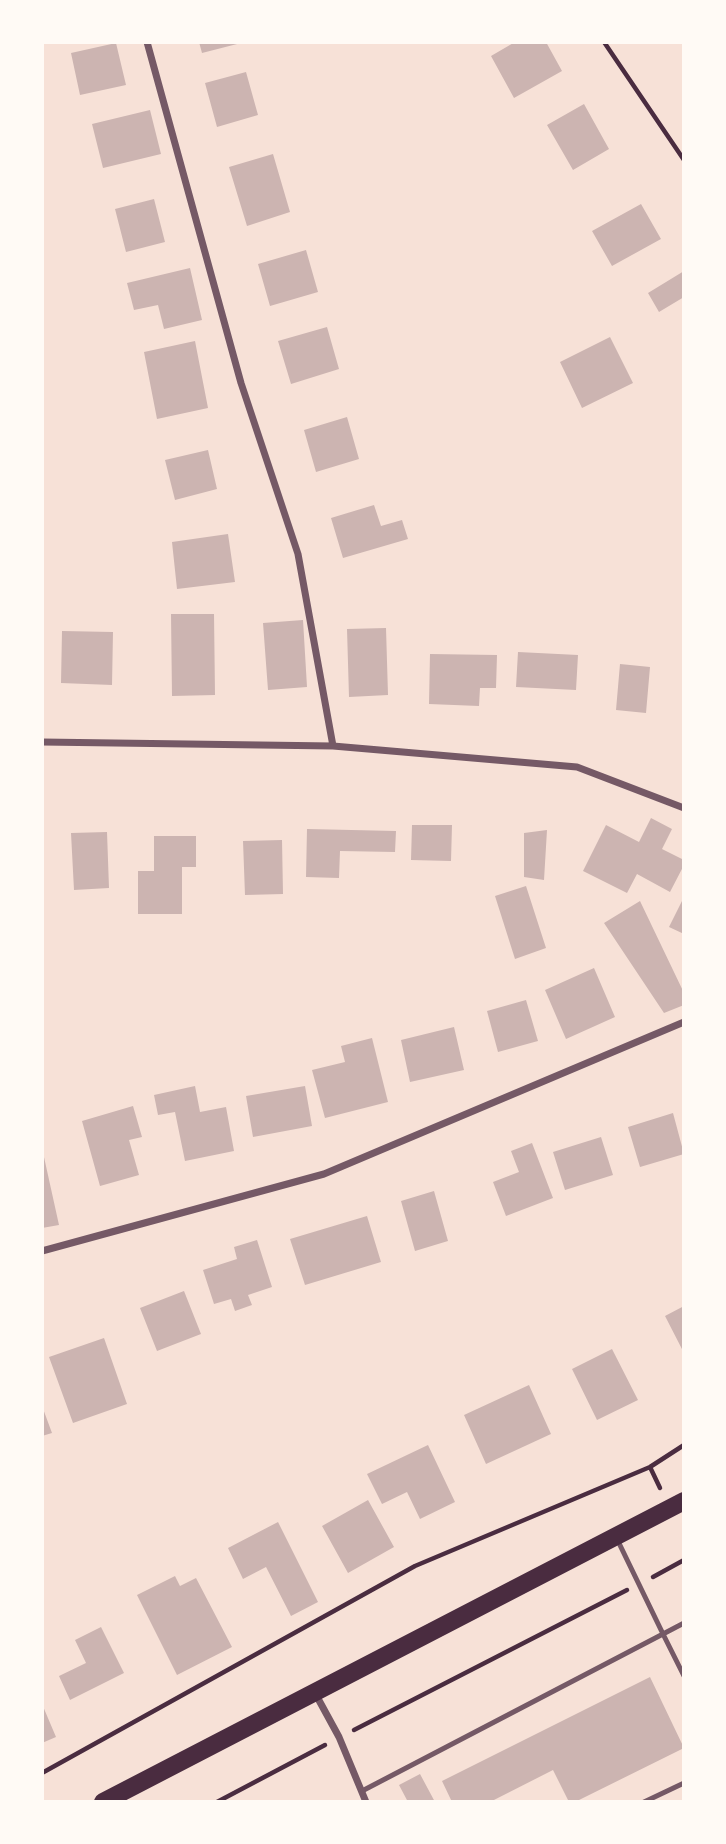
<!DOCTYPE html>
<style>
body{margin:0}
#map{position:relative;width:726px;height:1844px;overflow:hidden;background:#f7e1d7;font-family:"Sofia Sans Condensed",sans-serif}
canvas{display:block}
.frame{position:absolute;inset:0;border:44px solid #fffaf5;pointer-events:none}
</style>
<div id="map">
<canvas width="726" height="1844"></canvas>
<div class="frame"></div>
</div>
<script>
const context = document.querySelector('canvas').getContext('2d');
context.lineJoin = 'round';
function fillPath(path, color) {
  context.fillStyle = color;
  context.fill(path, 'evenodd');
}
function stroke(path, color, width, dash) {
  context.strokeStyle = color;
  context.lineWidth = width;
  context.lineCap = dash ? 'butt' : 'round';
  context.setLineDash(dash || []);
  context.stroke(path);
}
fillPath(new Path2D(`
 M 199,42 L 240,42 L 241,43 L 202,53 Z
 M 515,42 L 546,42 L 562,71 L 514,98 L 491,56 Z
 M 116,43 L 126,85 L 80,95 L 71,53 Z
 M 246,72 L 258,115 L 217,127 L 205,83 Z
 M 584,104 L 609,149 L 573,170 L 547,125 Z
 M 150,110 L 161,154 L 103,168 L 92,124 Z
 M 273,154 L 290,212 L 247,226 L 229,167 Z
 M 154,199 L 165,242 L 126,252 L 115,209 Z
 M 641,204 L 661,239 L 612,266 L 592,231 Z
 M 306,250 L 318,292 L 270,306 L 258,264 Z
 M 190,268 L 202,320 L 164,329 L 158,305 L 134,310 L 127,283 Z
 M 684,271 L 684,297 L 659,312 L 648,293 Z
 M 327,327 L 339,369 L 291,384 L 278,341 Z
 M 610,337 L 633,383 L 582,408 L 560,362 Z
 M 195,341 L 208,408 L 157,419 L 144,352 Z
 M 347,417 L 359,459 L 316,472 L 304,430 Z
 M 208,450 L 217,489 L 175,500 L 165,460 Z
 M 374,505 L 381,526 L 402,520 L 408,539 L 343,558 L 331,518 Z
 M 228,534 L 235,582 L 177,589 L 172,542 Z
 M 171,614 L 214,614 L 215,695 L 172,696 Z
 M 303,620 L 307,687 L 268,690 L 263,623 Z
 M 386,628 L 388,695 L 349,697 L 347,629 Z
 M 62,631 L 113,632 L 112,685 L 61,683 Z
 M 518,652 L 578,655 L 576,690 L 516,687 Z
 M 430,654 L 497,655 L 496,688 L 480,688 L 479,706 L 429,704 Z
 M 620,664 L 650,667 L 646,713 L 616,710 Z
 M 651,818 L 672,829 L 662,849 L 684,860 L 684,865 L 670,892 L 637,874 L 627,893 L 583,871 L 606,825 L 639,842 Z
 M 412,825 L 452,825 L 451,861 L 411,860 Z
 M 307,829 L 396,831 L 395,852 L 340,851 L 339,878 L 306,877 Z
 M 547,830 L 544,880 L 524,877 L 524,833 Z
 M 107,832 L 109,888 L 74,890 L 71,833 Z
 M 154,836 L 196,836 L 196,867 L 182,867 L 182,914 L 138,914 L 138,871 L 154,871 Z
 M 282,840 L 283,894 L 245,895 L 243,841 Z
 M 526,886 L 546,948 L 515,959 L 495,896 Z
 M 684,897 L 684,934 L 669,927 Z
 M 640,901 L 684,993 L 684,1005 L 664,1013 L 604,923 Z
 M 594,968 L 615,1017 L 566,1039 L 545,990 Z
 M 526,1000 L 538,1041 L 498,1052 L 487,1011 Z
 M 454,1027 L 464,1070 L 410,1082 L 401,1040 Z
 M 372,1038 L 388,1102 L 325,1118 L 312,1070 L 345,1062 L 341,1046 Z
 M 195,1086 L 200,1112 L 226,1107 L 234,1151 L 185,1161 L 175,1112 L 158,1115 L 154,1095 Z
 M 305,1086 L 312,1126 L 253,1137 L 246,1096 Z
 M 133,1106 L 142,1137 L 129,1140 L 139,1175 L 100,1186 L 82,1121 Z
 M 673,1113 L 684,1154 L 640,1167 L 628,1127 Z
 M 601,1137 L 613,1175 L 565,1190 L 553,1152 Z
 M 532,1143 L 553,1198 L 506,1216 L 493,1182 L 519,1172 L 511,1151 Z
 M 42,1148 L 59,1225 L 42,1228 Z
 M 434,1191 L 448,1241 L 415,1251 L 401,1201 Z
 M 367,1216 L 381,1262 L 305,1285 L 290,1239 Z
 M 257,1240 L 272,1287 L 248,1295 L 252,1305 L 235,1311 L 231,1299 L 214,1304 L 203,1270 L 237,1259 L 234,1247 Z
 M 184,1291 L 201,1334 L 157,1351 L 140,1308 Z
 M 684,1306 L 684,1353 L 665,1316 Z
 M 104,1338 L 127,1404 L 73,1423 L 49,1357 Z
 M 612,1349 L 638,1400 L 597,1420 L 572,1369 Z
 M 529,1385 L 551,1434 L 486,1464 L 464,1415 Z
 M 42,1406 L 52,1433 L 42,1436 Z
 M 428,1445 L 455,1502 L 420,1519 L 407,1492 L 382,1504 L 367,1474 Z
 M 368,1500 L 394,1547 L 348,1573 L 322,1526 Z
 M 278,1522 L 318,1602 L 291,1616 L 266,1567 L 243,1579 L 228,1548 Z
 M 175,1576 L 180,1586 L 196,1578 L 232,1647 L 177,1675 L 137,1595 Z
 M 101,1627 L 124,1673 L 70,1700 L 59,1676 L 86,1663 L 75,1640 Z
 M 650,1677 L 684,1748 L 575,1802 L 569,1802 L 553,1770 L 490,1802 L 452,1802 L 442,1781 Z
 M 42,1704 L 56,1737 L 42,1743 Z
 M 420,1774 L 435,1802 L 408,1802 L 399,1785 Z`), '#ccb4b1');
stroke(new Path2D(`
 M 604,42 L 684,160
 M 650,1467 L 660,1488
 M 653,1577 L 684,1560
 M 354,1730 L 627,1590
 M 42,1773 L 415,1566 L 650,1467 L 684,1445
 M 217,1802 L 325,1745`), '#4a2c40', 4.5);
stroke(new Path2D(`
 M 617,1539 L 663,1634 L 684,1623
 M 362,1791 L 663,1634 L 684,1676
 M 644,1802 L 684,1783`), '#755966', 5);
stroke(new Path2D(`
 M 147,42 L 241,383 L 298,554 L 333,746
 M 42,742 L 333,746 L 577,767 L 684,808
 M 42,1251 L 324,1174 L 684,1022
 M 315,1693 L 339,1737 L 366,1802`), '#755966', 7);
stroke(new Path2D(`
 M 103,1802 L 684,1501`), '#4a2c40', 18);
</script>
